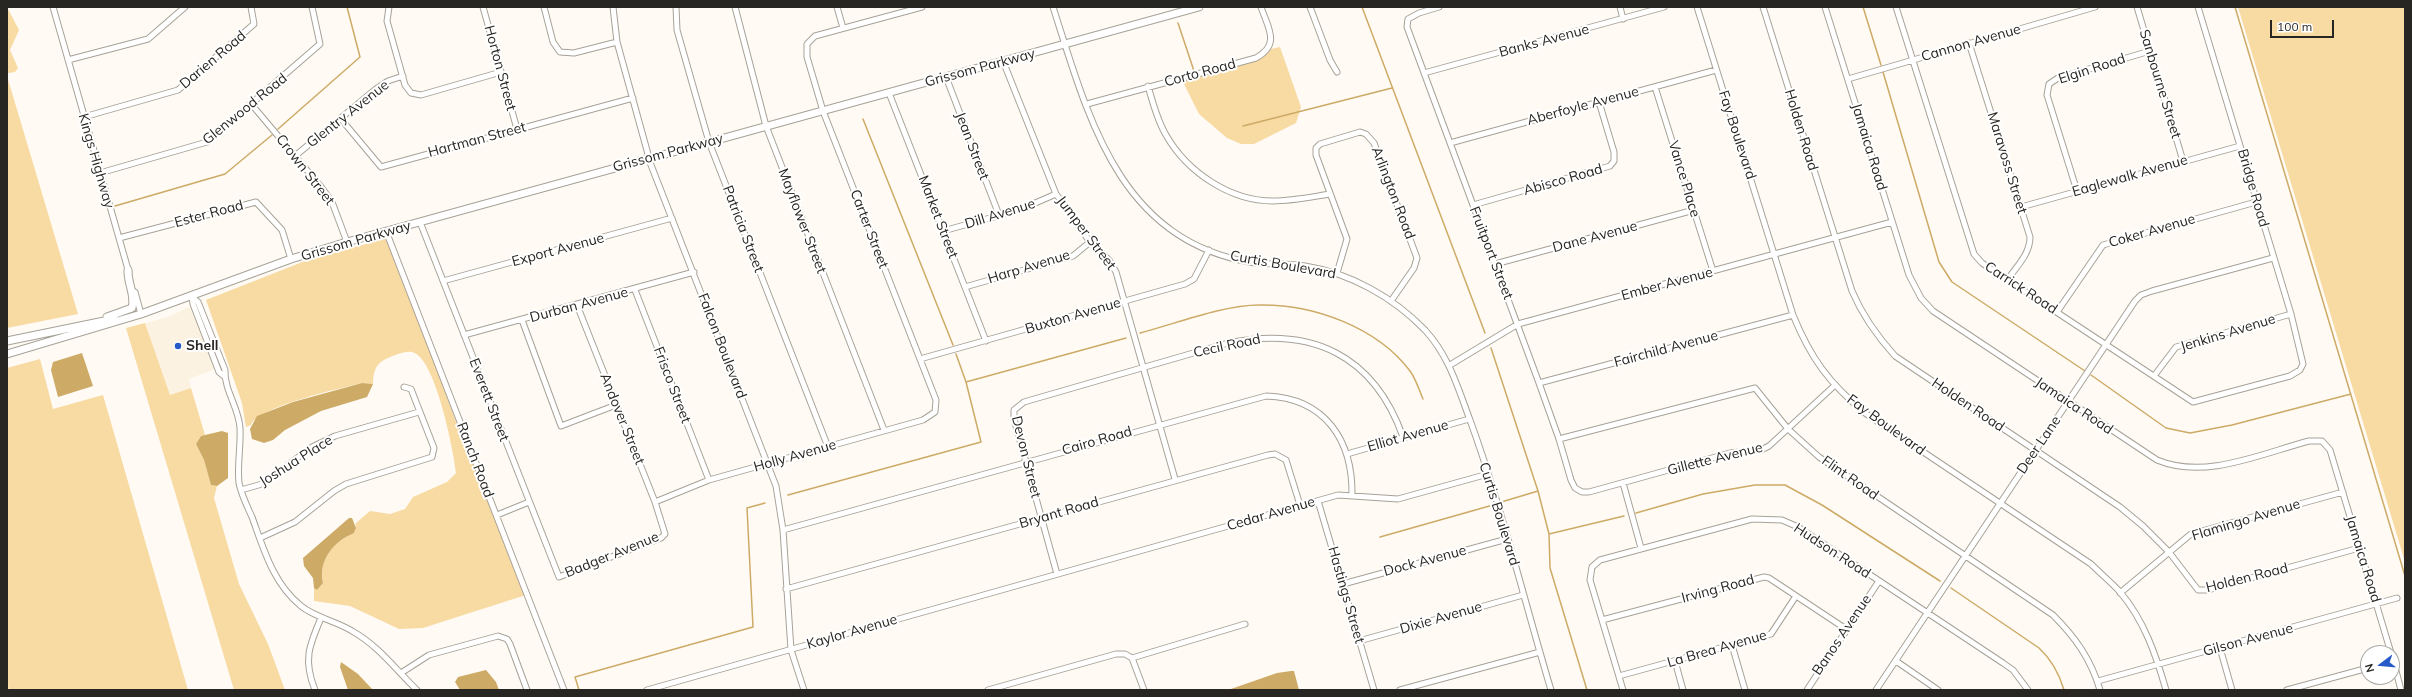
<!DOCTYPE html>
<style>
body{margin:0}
#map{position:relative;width:2412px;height:697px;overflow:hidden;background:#fffbf4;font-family:Mulish,sans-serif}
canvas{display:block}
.frame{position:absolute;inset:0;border:8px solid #282622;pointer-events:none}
.north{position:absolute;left:2360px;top:645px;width:40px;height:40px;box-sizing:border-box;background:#fff;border:1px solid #a9a8a7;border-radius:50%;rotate:254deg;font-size:11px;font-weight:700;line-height:16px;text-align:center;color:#282622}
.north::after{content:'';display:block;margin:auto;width:14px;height:18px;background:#255ac8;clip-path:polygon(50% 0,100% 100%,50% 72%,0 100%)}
.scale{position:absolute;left:2270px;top:20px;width:64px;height:18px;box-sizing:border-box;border:2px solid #282622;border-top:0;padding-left:5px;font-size:12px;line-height:14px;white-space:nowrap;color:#282622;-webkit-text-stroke:3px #fff;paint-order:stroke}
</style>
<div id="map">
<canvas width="2412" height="697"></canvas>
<div class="frame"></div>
<div class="north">N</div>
<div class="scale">100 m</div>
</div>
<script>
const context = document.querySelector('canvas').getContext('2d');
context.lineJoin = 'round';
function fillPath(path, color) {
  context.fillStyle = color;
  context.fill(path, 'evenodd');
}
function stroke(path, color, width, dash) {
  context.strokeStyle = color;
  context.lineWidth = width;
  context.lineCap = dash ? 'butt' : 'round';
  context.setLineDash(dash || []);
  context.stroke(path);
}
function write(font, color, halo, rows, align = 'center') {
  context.font = font + ' Mulish,sans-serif';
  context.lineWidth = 4;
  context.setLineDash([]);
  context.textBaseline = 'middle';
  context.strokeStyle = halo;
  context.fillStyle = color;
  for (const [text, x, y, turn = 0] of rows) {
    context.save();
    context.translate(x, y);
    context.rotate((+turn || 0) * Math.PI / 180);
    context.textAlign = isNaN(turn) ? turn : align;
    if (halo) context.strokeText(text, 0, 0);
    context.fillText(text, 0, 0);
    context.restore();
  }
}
fillPath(new Path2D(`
 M 191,306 L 216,369 L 189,379 L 191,388 L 170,395 L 145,323 L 168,317 Z`), '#fcf2e1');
fillPath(new Path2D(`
 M 7,7 L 19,30 L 10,50 L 18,68 L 15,72 L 8,73 L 7,69 Z
 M 2238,7 L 2405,7 L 2405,562 Z
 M 1280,47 L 1301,107 L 1296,123 L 1254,144 L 1241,144 L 1227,138 L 1199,114 L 1182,80 C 1200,75 1263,64 1271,49 Z
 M 7,76 L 78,314 L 7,328 Z
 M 388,238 L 461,435 L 529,594 L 423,628 L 399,629 L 350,606 L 314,601 L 314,588 L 317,590 L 323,583 C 318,559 334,541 355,532 L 356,523 L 370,511 L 390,514 L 405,509 L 413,497 L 447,482 L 456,473 C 454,452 435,356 412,352 C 405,351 395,355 388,358 C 376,363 373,371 373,384 L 362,383 C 341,388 257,407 251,425 L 246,427 L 242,403 L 206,300 L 310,259 Z
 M 145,323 L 170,395 L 191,388 L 205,435 L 201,436 L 196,444 L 204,460 L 211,485 L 217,486 L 214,498 L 239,584 L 268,644 L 285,690 L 234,690 L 126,328 Z
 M 40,359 L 53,409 L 103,395 L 188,690 L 9,690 L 7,682 L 7,368 Z`), '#f8daa3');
fillPath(new Path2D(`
 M 82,353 L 93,386 L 58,397 L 51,370 L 53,362 Z
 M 362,383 L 373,384 L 367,397 L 321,411 L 285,430 L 273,440 L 264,443 L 252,439 L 250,429 L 257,416 L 293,402 Z
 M 222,431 L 228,433 L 228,478 L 217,486 L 211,485 L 204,460 L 196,444 L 201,436 Z
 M 349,518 L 352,518 L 356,528 L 354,533 C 334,541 318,560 323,583 L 317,590 L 314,588 L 313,578 L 304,566 L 303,558 Z
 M 341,662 L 358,674 L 373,690 L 348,690 L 340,667 Z
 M 486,670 L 496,682 L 499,690 L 460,690 L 455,682 L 458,677 Z
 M 1291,671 L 1294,671 L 1299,690 L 1228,690 L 1277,673 Z`), '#cdaa66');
stroke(new Path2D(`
 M 1362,7 L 1485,333
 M 1863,7 L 1881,65
 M 2235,7 L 2405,576
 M 1178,23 L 1194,71
 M 1883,72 L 1939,262 L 1952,282 L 2085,371
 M 863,119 L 953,345
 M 1243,126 L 1392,88
 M 278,129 L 360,57 L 347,7
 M 115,206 L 225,174 L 272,135
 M 1140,333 C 1175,324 1223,305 1259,305 C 1313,304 1377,327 1410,371 C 1416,379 1419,390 1423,399
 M 1491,348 L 1538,491 L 1549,534 L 1550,568 L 1587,690
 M 956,354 L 966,382
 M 2091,375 L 2166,428 L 2190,433 L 2232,425 L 2351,394
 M 788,495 L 981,442 L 966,382 L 1126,338
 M 1498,503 L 1538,491
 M 1636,513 L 1703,494 L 1755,485 L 1785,485 L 1822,505 L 1940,581
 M 1549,534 L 1624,516
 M 1380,537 L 1493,505
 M 1951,588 L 2039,648 C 2052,660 2059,673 2064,690
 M 579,690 L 575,677 L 753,627 L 747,508 L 765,503`), '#cdaa66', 1.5);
const minor = new Path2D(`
 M 53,7 L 129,273
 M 389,7 L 387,21 L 405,85 L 411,93 L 421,95 L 501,72
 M 483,7 L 517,129
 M 544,7 L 553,42 L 560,52 L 574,53 L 617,42
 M 613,7 L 617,42 L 651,165 L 776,486 L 783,530 L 791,650 L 804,690
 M 676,7 L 677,30 L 709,142 L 828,447
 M 735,7 L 766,126 L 884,430
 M 837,7 L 843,28
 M 1053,7 C 1088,116 1118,239 1249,262 C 1268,265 1286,263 1305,266 C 1350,273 1393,297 1425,330 C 1449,356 1458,388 1470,420 C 1502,508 1524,600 1551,690
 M 1310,7 L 1330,60 L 1337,72
 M 1439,7 L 1419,13 L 1408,19 L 1407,27 L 1539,383 L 1559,439 L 1571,480 L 1575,488 L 1582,492 L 1589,492 L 1730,453 L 1761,450 L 1769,446 L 1834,386
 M 1620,7 L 1623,19
 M 1697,7 L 1793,315 C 1811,359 1829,383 1865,413 L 2091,564 C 2101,574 2111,582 2120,592 C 2144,620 2156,655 2166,690
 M 1763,7 L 1852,291 C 1863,317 1877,336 1895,356 L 2120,507 L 2143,526 L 2169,552 L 2198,590 L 2208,590 L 2359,548
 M 1825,7 L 1909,275 L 1921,298 L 1933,311 L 2157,460 C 2205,480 2260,454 2309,441 L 2322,441 L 2330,450 L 2391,653
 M 1896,7 L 1974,254 L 1982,263 L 2193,402 L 2290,376 L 2300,370 L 2303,364 L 2291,314 L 2198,7
 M 2137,7 L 2183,161
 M 1969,43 L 2030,237 C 2030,254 2017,266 2008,279
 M 68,60 L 148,39 L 185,7
 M 1003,61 L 1056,194 L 1090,242 L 1109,260 L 1116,272 L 1175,479
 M 1424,73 L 1664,7
 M 946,77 L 999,215
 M 1848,79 L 2095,7
 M 1148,86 C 1153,103 1157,120 1166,135 C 1187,172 1230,201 1273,201 C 1292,201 1311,197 1330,194
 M 1655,87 L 1713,271
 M 889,93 L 986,341
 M 1087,104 L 1256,58 C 1281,44 1268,28 1261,7
 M 252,105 L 322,188 L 332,202 L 347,242
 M 84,117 L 178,90 L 254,24 L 251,7
 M 341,119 L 381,167 L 633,98
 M 1450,143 L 1716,70
 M 295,156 L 376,89 L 388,81 L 403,76
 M 100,173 L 207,142 L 320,44 L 312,7
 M 2077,191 L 2047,95 L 2049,84 L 2058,78 L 2150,51
 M 1473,205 L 1610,166 L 1614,161 L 1614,152 L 1599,102
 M 2021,207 L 2240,146
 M 420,222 L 559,577 L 661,538 L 665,534 L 655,502 L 577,305
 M 386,231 L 564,690
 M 943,231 L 1019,210 L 1056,194
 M 119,238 L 256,202 L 282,230 L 291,259
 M 1495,264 L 1694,210
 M 1337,273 L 1347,239 L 1316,155 L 1316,148 L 1320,144 L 1360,132 L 1366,134 L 1374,143 L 1417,258 L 1414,268 L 1391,301
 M 443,281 L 672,218
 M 965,287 L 1073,256 L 1090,242
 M 635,290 L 709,480
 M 135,292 L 141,314
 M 192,297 L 198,302 L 225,370 C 224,390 239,408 240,428 C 241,446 237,465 239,483 C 241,494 247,506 252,517 C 264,550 273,583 301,606 C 316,618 336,621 352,631 C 379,646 396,670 417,690
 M 192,297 L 193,304 L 219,372 L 225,377
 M 2057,312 L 2103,245 L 2256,202
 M 522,320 L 561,426 L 616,405
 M 464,335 L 694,272
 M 920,359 L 1185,284 L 1194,279 L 1209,250
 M 1450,365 L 1518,324 L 1892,222
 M 2154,376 L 2176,347 L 2291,314
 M 1539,383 L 1793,315
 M 1559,439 L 1755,388 L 1788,429 L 1819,457 L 2053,615 C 2075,637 2091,659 2100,690
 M 1347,454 L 1469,419
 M 1623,483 L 1641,548
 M 241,490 L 262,484 L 312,447 L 335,436 L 419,412
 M 1318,501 L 1374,690
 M 655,502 L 709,480 L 923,420 L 935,412 L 936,400 L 823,111 L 807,57 L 807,44 L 815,36 L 922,7
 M 497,515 L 529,502
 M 783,530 L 1266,396 C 1325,398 1353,440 1352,496
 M 260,538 L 295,522 L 334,491 L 346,484 L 432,457 L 434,448 L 411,389 L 404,387
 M 1057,574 L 1014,419 L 1014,410 L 1024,402 L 1228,343 C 1312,326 1374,355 1403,437
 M 1343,584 L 1507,539
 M 786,589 L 1268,455 L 1275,454 L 1286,460 L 1300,505
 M 2120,593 L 2191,534 L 2343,492
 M 1602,620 L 1764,577 L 1769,578 L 1846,629
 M 1359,641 L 1523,595
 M 1732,645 L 1745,690
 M 2220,648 L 2232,690
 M 2392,656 L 2401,690
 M 1132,658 L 1245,624
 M 1675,661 L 1683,690
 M 1896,661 L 1938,690
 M 401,673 L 429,655 L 498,636 L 507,639 L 510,644 L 527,690
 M 1619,676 L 1771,634 L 1796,596
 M 2098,681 L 2397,598
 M 315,690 C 303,660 309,646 321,618
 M 647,690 L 1338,495 L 1398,499 L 1488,474
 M 988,690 L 1116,654 L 1125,654 L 1132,658 L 1144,690
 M 1400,690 L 1540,652
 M 1623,690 L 1590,580 L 1592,567 L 1600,560 L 1752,519 L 1782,520 L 1798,527 L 2003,663 L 2013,670 L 2028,690
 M 1807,690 L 1879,581
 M 1876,690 L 2135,301 L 2141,295 L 2152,291 L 2273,258
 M 2287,690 L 2368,668`);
const major = new Path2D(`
 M 107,317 L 132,308 C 136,296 127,282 128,270
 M 7,341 L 114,319
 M 7,354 L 141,314 L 291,259 L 347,242 L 1199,7`);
stroke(minor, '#a7a298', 7);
stroke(major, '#a7a298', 9);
stroke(minor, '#fff', 5);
stroke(major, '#fff', 7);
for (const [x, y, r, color] of [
 [178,346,4,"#255ac8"]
]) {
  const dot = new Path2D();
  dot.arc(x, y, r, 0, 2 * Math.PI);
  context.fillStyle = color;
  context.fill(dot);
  stroke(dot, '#fff', 1.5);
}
write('14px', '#282622', '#fff', [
 ["Banks Avenue",1544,41,-15],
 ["Cannon Avenue",1971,43,-16],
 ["Darien Road",213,60,-40],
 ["Horton Street",500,68,75],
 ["Grissom Parkway",980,68,-15],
 ["Elgin Road",2092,69,-18],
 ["Corto Road",1200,73,-15],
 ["Sanbourne Street",2160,84,73],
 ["Aberfoyle Avenue",1583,106,-15],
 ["Glenwood Road",245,109,-39],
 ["Glentry Avenue",348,114,-38],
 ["Holden Road",1801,130,73],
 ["Fay Boulevard",1737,135,72],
 ["Hartman Street",477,140,-15],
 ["Jean Street",972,146,69],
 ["Jamaica Road",1869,147,73],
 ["Grissom Parkway",668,153,-15],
 ["Kings Highway",96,161,74],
 ["Maravoss Street",2007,163,73],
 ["Crown Street",305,170,52],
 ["Eaglewalk Avenue",2130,176,-16],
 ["Vance Place",1684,179,73],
 ["Abisco Road",1563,180,-16],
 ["Bridge Road",2253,188,74],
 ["Arlington Road",1393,193,69],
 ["Ester Road",209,214,-15],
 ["Dill Avenue",1000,214,-17],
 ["Market Street",938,217,69],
 ["Mayflower Street",802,221,69],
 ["Patricia Street",743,229,69],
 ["Carter Street",869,229,69],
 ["Coker Avenue",2152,231,-16],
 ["Jumper Street",1086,233,53],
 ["Dane Avenue",1595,237,-15],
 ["Grissom Parkway",356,241,-16],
 ["Export Avenue",558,250,-15],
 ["Fruitport Street",1491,253,69],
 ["Curtis Boulevard",1283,265,10],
 ["Harp Avenue",1029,267,-17],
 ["Ember Avenue",1667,284,-15],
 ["Carrick Road",2021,288,33],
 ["Durban Avenue",579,305,-15],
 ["Buxton Avenue",1073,316,-16],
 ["Jenkins Avenue",2228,333,-17],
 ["Falcon Boulevard",722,346,69],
 ["Cecil Road",1227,346,-12],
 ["Fairchild Avenue",1666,349,-15],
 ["Frisco Street",672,385,69],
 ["Everett Street",489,400,69],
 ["Holden Road",1968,405,34],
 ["Jamaica Road",2074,406,34],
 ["Andover Street",622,419,68],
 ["Fay Boulevard",1886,425,36],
 ["Elliot Avenue",1408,436,-16],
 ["Cairo Road",1097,441,-16],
 ["Deer Lane",2039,445,-56],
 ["Holly Avenue",795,456,-16],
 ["Devon Street",1026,457,76],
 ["Gillette Avenue",1715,459,-14],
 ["Ranch Road",475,460,69],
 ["Joshua Place",296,461,-32],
 ["Flint Road",1850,478,35],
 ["Bryant Road",1059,513,-16],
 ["Cedar Avenue",1271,514,-16],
 ["Curtis Boulevard",1499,514,73],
 ["Flamingo Avenue",2246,520,-17],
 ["Hudson Road",1832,551,33],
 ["Badger Avenue",612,555,-22],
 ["Jamaica Road",2363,559,73],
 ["Dock Avenue",1425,561,-15],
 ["Holden Road",2247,578,-14],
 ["Irving Road",1718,589,-15],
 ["Hastings Street",1346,595,74],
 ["Dixie Avenue",1441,618,-16],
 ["Kaylor Avenue",852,632,-16],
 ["Banos Avenue",1842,635,-56],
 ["Gilson Avenue",2248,640,-15],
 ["La Brea Avenue",1717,649,-16]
]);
write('bold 14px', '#282622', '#fff', [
 ["Shell",186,346]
], 'left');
</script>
